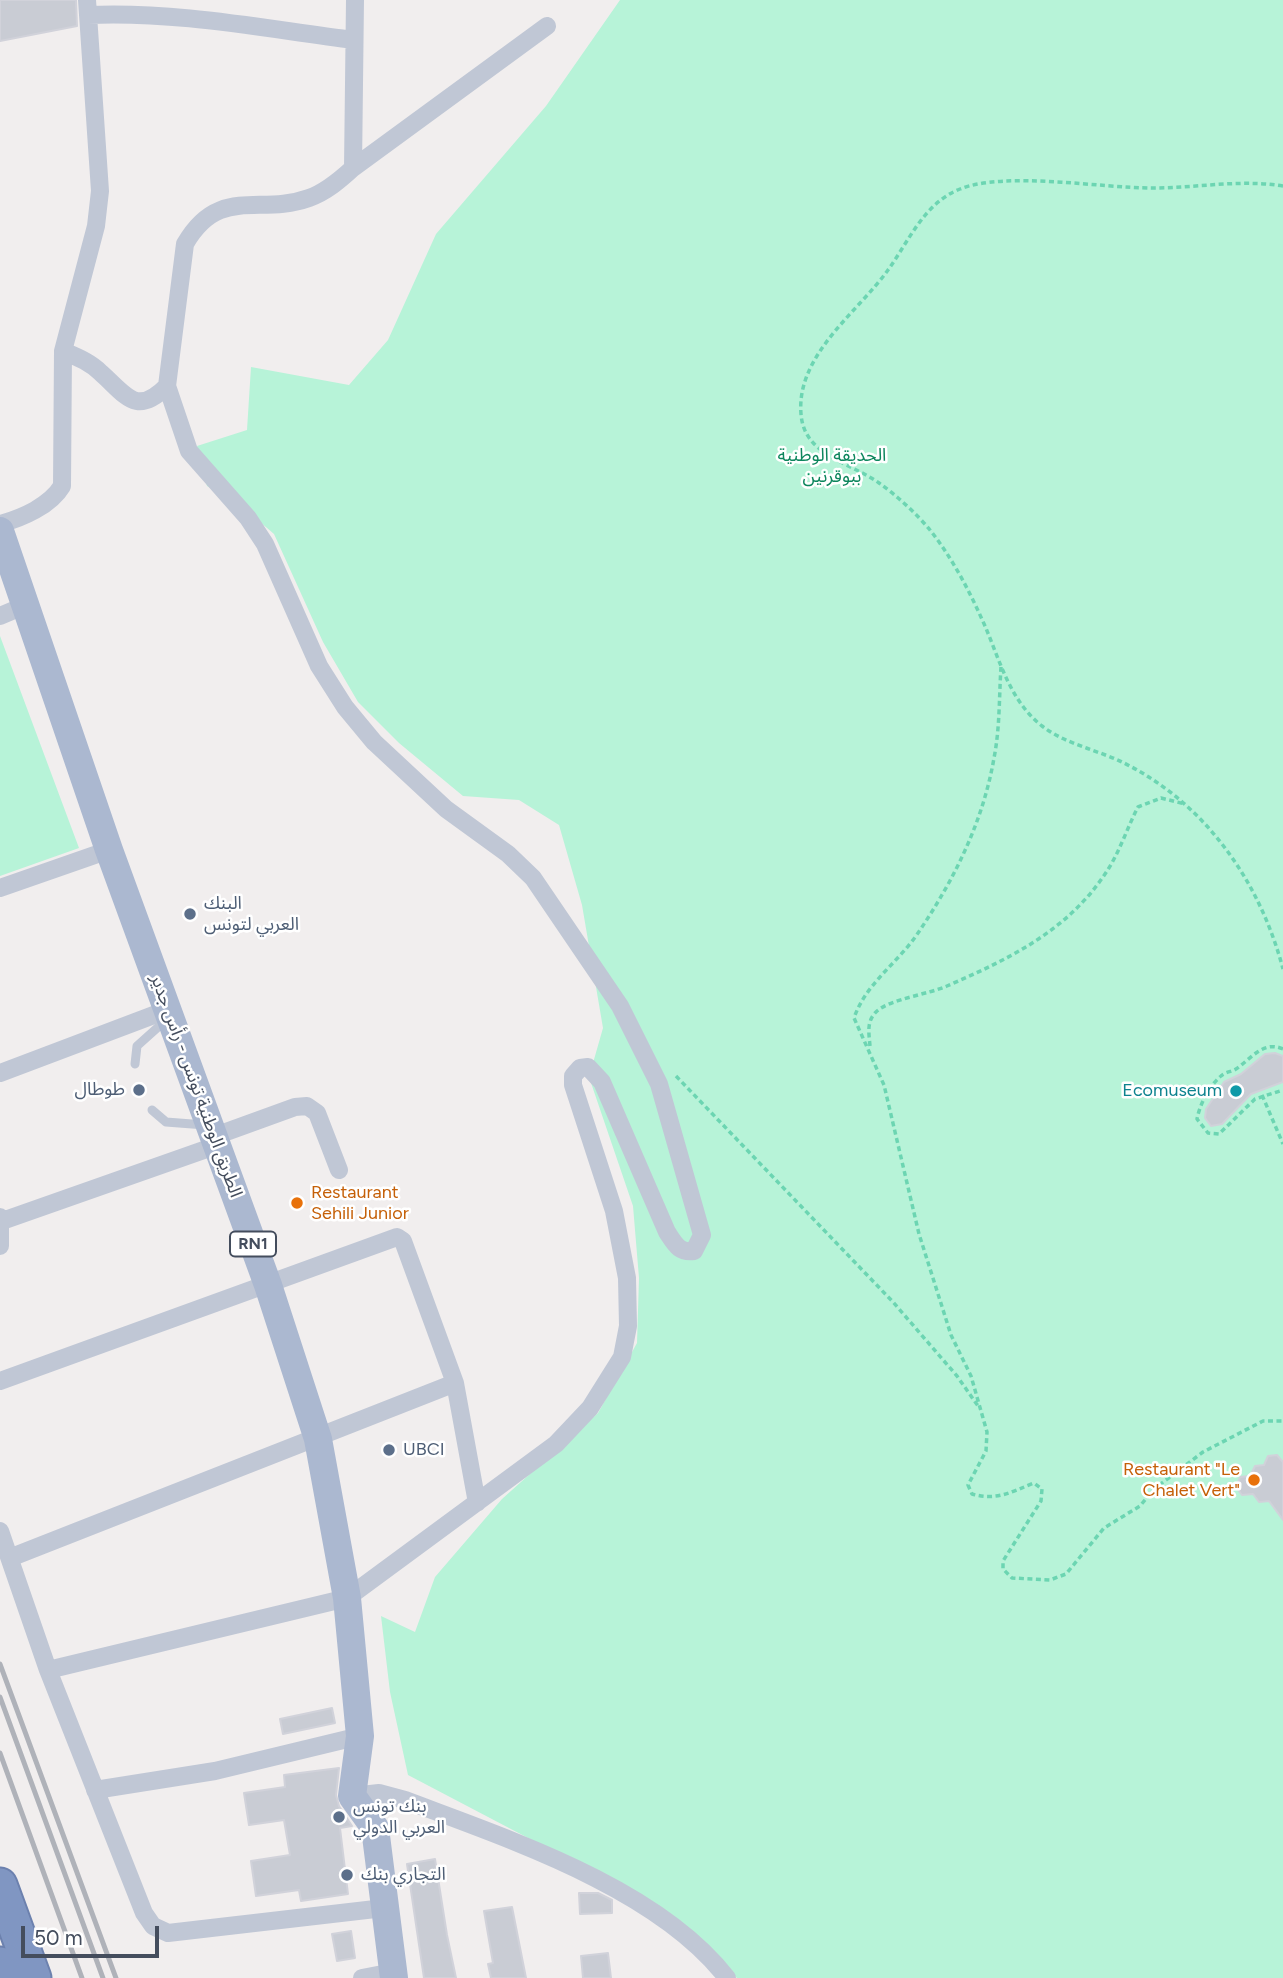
<!DOCTYPE html>
<meta charset="utf-8">
<style>
body{margin:0}
#map{position:relative;width:1283px;height:1978px;overflow:hidden;background:#f1eeee;font-family:Figtree,sans-serif}
canvas{display:block}
.scale{position:absolute;left:21px;top:1926px;width:138px;height:32px;box-sizing:border-box;border:4px solid #444d5d;border-top:0;padding-left:9px;font-size:21px;line-height:24px;white-space:nowrap;color:#444d5d;-webkit-text-stroke:5px #fff;paint-order:stroke}
</style>
<div id="map">
<canvas width="1283" height="1978"></canvas>
<div class="scale">50 m</div>
</div>
<script>
const context = document.querySelector('canvas').getContext('2d');
context.lineJoin = 'round';
function fillPath(path, color) {
  context.fillStyle = color;
  context.fill(path, 'evenodd');
}
function stroke(path, color, width, dash) {
  context.strokeStyle = color;
  context.lineWidth = width;
  context.lineCap = dash ? 'butt' : 'round';
  context.setLineDash(dash || []);
  context.stroke(path);
}
function write(font, color, halo, rows, align = 'center') {
  context.font = font + ' Figtree,"Noto Sans Arabic",sans-serif';
  context.lineWidth = 5;
  context.setLineDash([]);
  context.textBaseline = 'middle';
  context.strokeStyle = halo;
  context.fillStyle = color;
  for (const [text, x, y, turn = 0] of rows) {
    context.save();
    context.translate(x, y);
    context.rotate((+turn || 0) * Math.PI / 180);
    context.textAlign = isNaN(turn) ? turn : align;
    if (halo) context.strokeText(text, 0, 0);
    context.fillText(text, 0, 0);
    context.restore();
  }
}
fillPath(new Path2D(`
 M 620,0 L 1283,0 L 1283,1978 L 737,1978 L 690,1934 L 610,1881 L 408,1775 L 390,1692 L 381,1616 L 415,1632 L 435,1577 L 502,1499 L 598,1413 L 637,1343 L 639,1278 L 633,1206 L 589,1077 L 603,1028 L 582,905 L 559,825 L 519,800 L 463,796 L 399,743 L 358,702 L 323,642 L 274,534 L 238,503 L 207,486 L 197,446 L 247,430 L 251,367 L 349,385 L 388,340 L 436,234 L 546,106 Z
 M 0,636 L 79,848 L 0,876 Z`), '#b7f3d8');
const building = new Path2D(`
 M 0,0 L 76,0 L 77,26 L 0,41 Z
 M 1275,1053 L 1283,1056 L 1283,1082 L 1251,1094 L 1222,1124 L 1211,1126 L 1205,1118 L 1206,1109 L 1224,1082 L 1241,1074 L 1265,1054 Z
 M 1277,1455 L 1283,1462 L 1283,1520 L 1269,1501 L 1259,1502 L 1253,1494 L 1242,1495 L 1236,1487 L 1240,1477 L 1250,1476 L 1255,1466 L 1264,1465 L 1268,1456 Z
 M 332,1708 L 335,1723 L 283,1734 L 280,1719 Z
 M 339,1768 L 336,1795 L 339,1806 L 352,1826 L 340,1828 L 348,1894 L 301,1901 L 299,1890 L 256,1896 L 251,1861 L 290,1855 L 284,1820 L 249,1825 L 244,1793 L 285,1787 L 284,1775 Z
 M 435,1859 L 447,1935 L 456,1978 L 424,1978 L 407,1864 Z
 M 579,1893 L 598,1893 L 612,1900 L 612,1913 L 580,1914 Z
 M 512,1907 L 526,1978 L 491,1978 L 488,1964 L 493,1963 L 484,1911 Z
 M 351,1931 L 355,1958 L 337,1961 L 332,1934 Z
 M 608,1953 L 611,1978 L 583,1978 L 581,1956 Z`);
fillPath(building, '#c9ccd4');
stroke(building, '#d1d2da', 2);
const highway = new Path2D(`
 M 0,1885 L 34,1978
 M 0,1964 L 5,1978`);
stroke(highway, '#6c81ae', 37);
stroke(new Path2D(`
 M 1283,186 C 1239,179 1197,188 1152,188 C 1101,188 1005,171 960,189 C 924,203 909,241 888,270 C 858,312 796,355 801,414 C 804,456 850,462 879,483 C 896,495 917,514 930,530 C 953,559 970,592 985,626 C 1000,661 1010,701 1042,726 C 1065,744 1098,750 1124,763 C 1206,804 1260,882 1283,969
 M 1001,667 C 999,697 1000,728 994,758 C 983,822 954,880 918,933 C 898,963 866,983 854,1018 L 884,1085 L 919,1234 L 951,1335 L 971,1376 L 987,1432 L 986,1451 L 968,1485 L 972,1494 C 997,1501 1011,1492 1034,1483 L 1042,1489 L 1041,1501 L 1003,1561 L 1003,1569 L 1012,1578 L 1050,1580 L 1066,1574 L 1104,1528 L 1140,1506 L 1154,1489 L 1203,1452 L 1263,1421 L 1283,1421
 M 870,1046 C 869,1033 866,1021 877,1011 C 891,999 929,994 947,986 C 1009,959 1067,931 1105,874 C 1119,854 1127,828 1138,807 L 1161,798 L 1185,804
 M 1283,1049 C 1263,1040 1251,1059 1236,1069 C 1231,1072 1225,1072 1221,1076 C 1209,1086 1200,1104 1197,1119 L 1208,1133 L 1219,1134 L 1255,1099 L 1283,1090
 M 676,1076 L 893,1302 L 957,1376 L 978,1406
 M 1262,1095 L 1283,1144`), '#6cd5b2', 3.5, [5, 3.5]);
stroke(new Path2D(`
 M 135,1064 L 137,1046 L 166,1020
 M 152,1110 L 166,1122 L 205,1125`), '#c0c7d5', 9);
stroke(new Path2D(`
 M 88,15 C 177,11 266,29 354,40
 M 353,168 L 355,0
 M 63,351 C 77,357 90,362 101,373 C 126,395 136,417 167,386 L 185,244 C 219,185 259,216 309,198 C 326,192 340,180 353,168 L 547,26
 M 0,524 C 22,518 50,506 62,486 L 63,351 L 96,226 L 100,191 L 87,0
 M 0,616 L 26,605
 M 0,888 L 109,850
 M 0,1073 L 167,1010
 M 215,1136 L 295,1107 L 307,1106 L 317,1113 L 339,1170
 M 0,1217 L 0,1246
 M 2,1221 L 218,1145
 M 0,1381 L 397,1237 L 403,1241 L 455,1383 L 477,1503
 M 0,1531 L 48,1670 L 144,1913 L 153,1926 L 168,1933 L 384,1908
 M 12,1557 L 455,1383
 M 48,1670 L 347,1598 L 556,1444 L 590,1408 L 622,1357 L 628,1326 L 627,1278 L 614,1211 L 573,1085 L 573,1076 L 580,1068 L 588,1067 L 602,1082 L 667,1232 C 675,1244 679,1253 694,1251 L 702,1235 L 659,1084 L 620,1006 L 533,878 L 508,854 L 446,809 L 374,742 L 345,707 L 319,666 L 265,544 L 248,518 L 189,451 L 167,386
 M 95,1790 L 215,1771 L 360,1736
 M 352,1796 L 379,1793 L 405,1800 C 508,1839 658,1888 727,1978
 M 362,1978 L 393,1972`), '#c0c7d5', 18);
stroke(new Path2D(`
 M 0,531 L 109,850 L 268,1285 L 318,1439 L 347,1598 L 360,1736 L 352,1796 L 375,1828 L 394,1978`), '#abb8d0', 28);
stroke(highway, '#8096c2', 33);
stroke(new Path2D(`
 M 0,1664 L 116,1978
 M 0,1697 L 103,1978
 M 0,1753 L 82,1978`), '#afb2b9', 5);
for (const [x, y, r, color] of [
 [190,914,7,"#5c6f8a"],
 [139,1090,7,"#5c6f8a"],
 [1236,1091,7,"#0f9aa8"],
 [297,1203,7,"#e8710a"],
 [389,1450,7,"#5c6f8a"],
 [1254,1480,7,"#e8710a"],
 [339,1817,7,"#5c6f8a"],
 [347,1875,7,"#5c6f8a"]
]) {
  const dot = new Path2D();
  dot.arc(x, y, r, 0, 2 * Math.PI);
  context.fillStyle = color;
  context.fill(dot);
  stroke(dot, '#fff', 2.5);
}
for (const [x, y, w] of [
 [253,1244,46]
]) {
  const box = new Path2D();
  box.roundRect(x - w / 2, y - 12.5, w, 25, 5);
  context.fillStyle = '#fff';
  context.fill(box);
  stroke(box, '#444d5d', 2);
}
write('bold 16px', '#444d5d', null, [
 ["RN1",253,1244]
]);
write('18px', '#0d865d', '#fff', [
 ["الحديقة الوطنية",832,456],
 ["ببوقرنين",832,477]
]);
write('18px', '#4e5e75', '#fff', [
 ["البنك",204,904],
 ["العربي لتونس",204,925],
 ["طوطال",125,1090,"right"],
 ["UBCI",403,1450],
 ["بنك تونس",353,1807],
 ["العربي الدولي",353,1828],
 ["التجاري بنك",361,1875]
], 'left');
write('18px', '#444d5d', '#fff', [
 ["الطريق الوطنية تونس - رأس جدير",196,1086,70]
]);
write('18px', '#0d838f', '#fff', [
 ["Ecomuseum",1222,1091]
], 'right');
write('18px', '#c56008', '#fff', [
 ["Restaurant",311,1193],
 ["Sehili Junior",311,1214],
 ["Restaurant \"Le",1240,1470,"right"],
 ["Chalet Vert\"",1240,1491,"right"]
], 'left');
</script>
